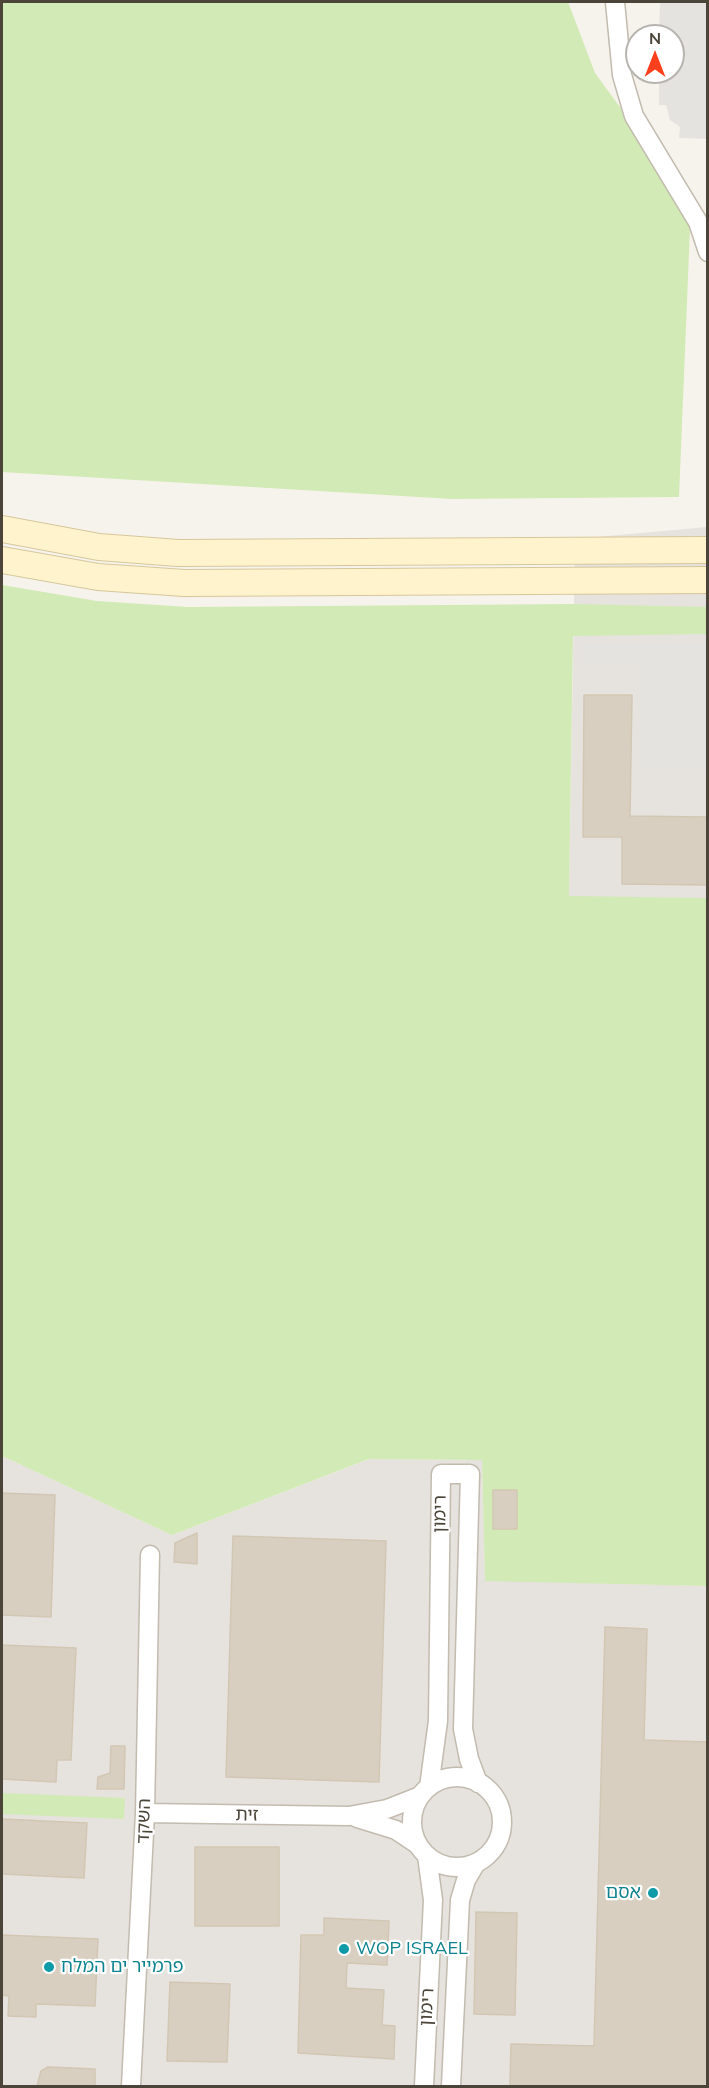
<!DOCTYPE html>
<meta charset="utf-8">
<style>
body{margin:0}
#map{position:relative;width:709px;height:2088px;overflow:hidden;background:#f6f3ec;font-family:Mulish,sans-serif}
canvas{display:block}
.frame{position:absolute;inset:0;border:3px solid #4b4439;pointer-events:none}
.north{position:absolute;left:625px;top:24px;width:60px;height:60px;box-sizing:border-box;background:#fff;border:2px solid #b7b4b0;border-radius:50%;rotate:0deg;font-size:16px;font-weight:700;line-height:24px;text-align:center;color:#4b4439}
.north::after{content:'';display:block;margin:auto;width:21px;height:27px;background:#fc3f1d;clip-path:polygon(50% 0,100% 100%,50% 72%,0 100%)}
</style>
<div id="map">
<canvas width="709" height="2088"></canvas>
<div class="frame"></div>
<div class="north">N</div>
</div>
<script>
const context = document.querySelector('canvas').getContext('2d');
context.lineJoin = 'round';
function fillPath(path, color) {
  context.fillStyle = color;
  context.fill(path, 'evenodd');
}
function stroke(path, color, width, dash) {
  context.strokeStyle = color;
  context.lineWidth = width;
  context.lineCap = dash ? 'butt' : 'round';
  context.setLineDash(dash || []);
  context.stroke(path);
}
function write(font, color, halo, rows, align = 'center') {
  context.font = font + ' Mulish,"Noto Sans Hebrew",sans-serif';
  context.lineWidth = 4.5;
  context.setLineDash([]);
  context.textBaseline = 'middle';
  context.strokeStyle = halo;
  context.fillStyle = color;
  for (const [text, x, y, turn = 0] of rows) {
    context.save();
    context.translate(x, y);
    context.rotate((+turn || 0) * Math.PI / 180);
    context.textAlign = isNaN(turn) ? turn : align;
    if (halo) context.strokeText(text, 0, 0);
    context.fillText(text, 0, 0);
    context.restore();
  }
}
fillPath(new Path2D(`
 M 707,527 L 707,898 L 569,897 L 575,539 Z
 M 2,1456 L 172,1535 L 370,1459 L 482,1460 L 485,1580 L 707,1586 L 707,2086 L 2,2086 Z`), '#e6e2dd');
fillPath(new Path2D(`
 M 2,2 L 568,2 L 595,73 L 691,204 L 679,497 L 452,499 L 2,472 Z
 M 2,585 L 97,601 L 188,607 L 574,604 L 707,607 L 707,634 L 573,636 L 569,896 L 707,898 L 707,1586 L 485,1581 L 482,1460 L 369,1459 L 172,1535 L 2,1456 Z
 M 2,1793 L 125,1798 L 124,1819 L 2,1814 Z`), '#d2eab5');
fillPath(new Path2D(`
 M 660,2 L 707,2 L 707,139 L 679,138 L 680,127 L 670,120 L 666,105 L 659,105 L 659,72 L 673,72 L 673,36 L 659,36 Z
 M 577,644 L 707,644 L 707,769 L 640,769 L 640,664 L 577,664 Z`), '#e5e3e0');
const building = new Path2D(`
 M 584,695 L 632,695 L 630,816 L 708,817 L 708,885 L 622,884 L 622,837 L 583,837 Z
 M 493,1490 L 517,1490 L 517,1529 L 493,1529 Z
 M 2,1493 L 55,1495 L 51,1617 L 2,1615 Z
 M 197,1533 L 197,1564 L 174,1562 L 175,1543 Z
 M 233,1536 L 386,1541 L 379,1782 L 226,1777 Z
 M 605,1627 L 647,1629 L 644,1740 L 708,1742 L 708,2086 L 510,2086 L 511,2044 L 594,2046 Z
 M 2,1645 L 76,1648 L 71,1760 L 57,1760 L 56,1782 L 2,1779 Z
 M 111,1746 L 125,1746 L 124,1789 L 97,1789 L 98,1777 L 110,1773 Z
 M 2,1819 L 87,1823 L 84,1878 L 2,1874 Z
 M 195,1847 L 279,1847 L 279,1926 L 195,1926 Z
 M 476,1912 L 517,1913 L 515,2015 L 474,2014 Z
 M 324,1918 L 389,1921 L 387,1965 L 347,1963 L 346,1988 L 384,1990 L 382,2025 L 395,2026 L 394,2059 L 298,2053 L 301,1935 L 324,1935 Z
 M 2,1935 L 98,1939 L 95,2006 L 36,2004 L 36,2017 L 8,2016 L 9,1996 L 2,1995 Z
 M 170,1982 L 230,1984 L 227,2062 L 167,2061 Z
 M 48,2067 L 95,2069 L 95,2086 L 37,2086 L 41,2071 Z`);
fillPath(building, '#d8cfc1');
stroke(building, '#d3c7b4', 1.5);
const street = new Path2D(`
 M 615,2 L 622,75 L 634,116 L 698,222 L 708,252
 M412 1822a45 45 0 1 1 90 0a45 45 0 1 1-90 0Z
 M 429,1787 L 438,1721 L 441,1474 L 470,1474 L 463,1729 L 469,1759 L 478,1783
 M 145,1813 L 349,1816 L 387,1809 L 420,1796
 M 357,1818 L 396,1830 L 417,1844
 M 131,2086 L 145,1813 L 150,1555
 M 424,2086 L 433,1900 L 427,1856
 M 451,2086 L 460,1900 L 466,1880 L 476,1863`);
const secondary = new Path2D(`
 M 2,529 L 99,547 L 178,553 L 708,550
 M 2,560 L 98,577 L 184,583 L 708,580`);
stroke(street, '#c2bbae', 21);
stroke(secondary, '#d6c79b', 28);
stroke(street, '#fff', 18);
stroke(secondary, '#fff3cd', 26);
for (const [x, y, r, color] of [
 [653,1893,6,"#0f9aa8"],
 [344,1949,6,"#0f9aa8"],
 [49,1967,6,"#0f9aa8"]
]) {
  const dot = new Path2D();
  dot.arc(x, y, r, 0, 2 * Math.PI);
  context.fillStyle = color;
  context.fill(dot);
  stroke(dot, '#fff', 2);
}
write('18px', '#4b4439', '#fff', [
 ["רימון",440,1514,-89],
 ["זית",247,1815,1],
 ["השקד",144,1821,-88],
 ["רימון",427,2007,-87]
]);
write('18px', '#0d838f', '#fff', [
 ["אסם",641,1893,"right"],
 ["WOP ISRAEL",356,1949],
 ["פרמייר ים המלח",61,1967]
], 'left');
</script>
